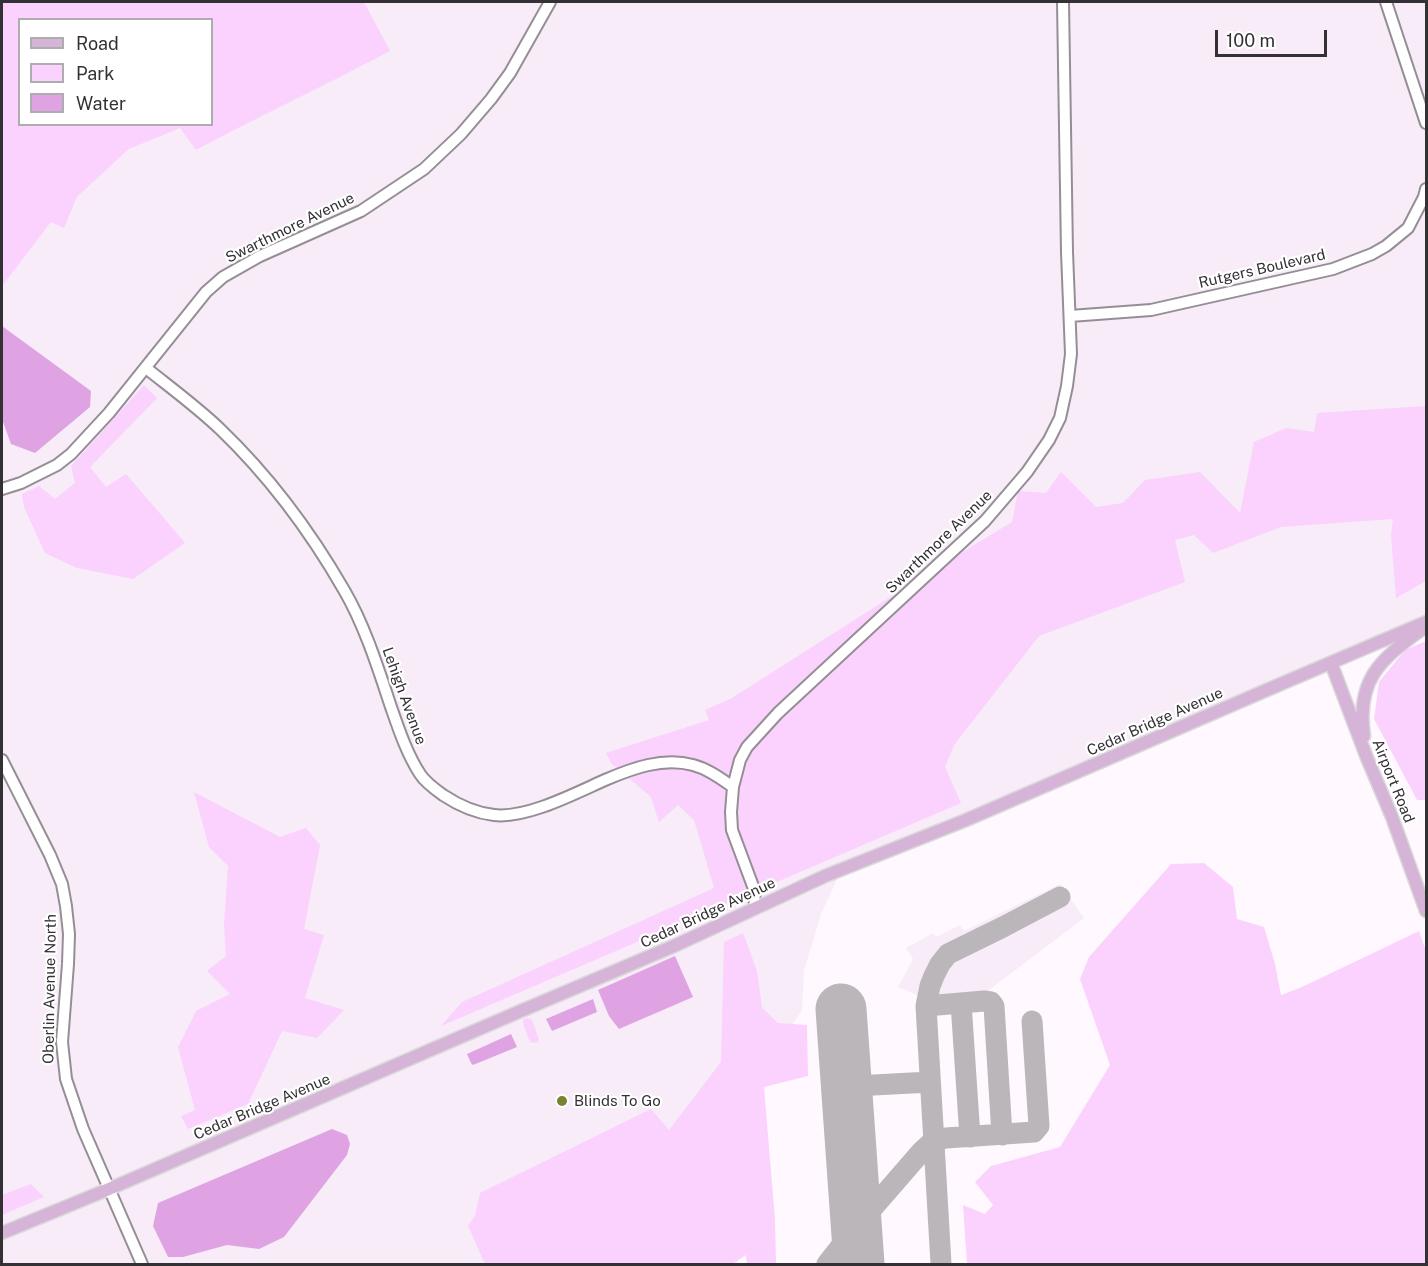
<!DOCTYPE html>
<style>
body{margin:0}
#map{position:relative;width:1428px;height:1266px;overflow:hidden;background:#fff9ff;font-family:"Public Sans",sans-serif}
canvas{display:block}
.frame{position:absolute;inset:0;border:3px solid #343134;pointer-events:none}
.legend{position:absolute;left:18px;top:18px;width:195px;height:108px;box-sizing:border-box;background:#fff;border:2px solid #aeadae;margin:0;padding:8px 10px;list-style:none;font-size:18px;color:#343134}
.legend li{display:flex;align-items:center;gap:12px;height:30px}
.legend b{width:30px;border:2px solid #aeadae}
.scale{position:absolute;left:1215px;top:30px;width:112px;height:27px;box-sizing:border-box;border:3px solid #343134;border-top:0;padding-left:8px;font-size:18px;line-height:21px;white-space:nowrap;color:#343134;-webkit-text-stroke:4px #fff;paint-order:stroke}
</style>
<div id="map">
<canvas width="1428" height="1266"></canvas>
<div class="frame"></div>
<ul class="legend">
<li><b style="height:8px;background:#d5b4d7"></b>Road</li>
<li><b style="height:16px;background:#fad2fd"></b>Park</li>
<li><b style="height:16px;background:#dfa3e4"></b>Water</li>
</ul>
<div class="scale">100 m</div>
</div>
<script>
const context = document.querySelector('canvas').getContext('2d');
context.lineJoin = 'round';
function fillPath(path, color) {
  context.fillStyle = color;
  context.fill(path, 'evenodd');
}
function stroke(path, color, width, dash) {
  context.strokeStyle = color;
  context.lineWidth = width;
  context.lineCap = dash ? 'butt' : 'round';
  context.setLineDash(dash || []);
  context.stroke(path);
}
function write(font, color, halo, rows, align = 'center') {
  context.font = font + ' "Public Sans",sans-serif';
  context.lineWidth = 4.5;
  context.setLineDash([]);
  context.textBaseline = 'middle';
  context.strokeStyle = halo;
  context.fillStyle = color;
  for (const [text, x, y, turn = 0] of rows) {
    context.save();
    context.translate(x, y);
    context.rotate((+turn || 0) * Math.PI / 180);
    context.textAlign = isNaN(turn) ? turn : align;
    if (halo) context.strokeText(text, 0, 0);
    context.fillText(text, 0, 0);
    context.restore();
  }
}
fillPath(new Path2D(`
 M 364,2 L 1426,2 L 1426,622 L 842,869 L 821,914 L 804,971 L 802,1010 L 770,1059 L 751,1112 L 742,1245 L 737,1264 L 2,1264 L 2,285 L 51,222 L 64,227 L 77,197 L 129,149 L 180,127 L 196,150 L 389,51 Z
 M 1060,884 L 1084,918 L 980,997 L 926,1001 L 924,998 L 898,987 L 913,959 L 906,948 L 933,933 L 936,937 L 960,925 L 964,931 Z`), '#f7ecf8');
fillPath(new Path2D(`
 M 2,2 L 364,2 L 390,51 C 326,85 260,116 196,150 L 180,128 L 129,149 L 77,197 L 64,228 L 51,222 L 2,286 ZM 20,20 L 212,20 L 212,124 L 20,124 Z
 M 144,385 L 157,398 L 90,467 L 106,487 L 126,474 L 185,543 L 133,579 L 77,568 L 45,553 L 24,507 L 22,494 L 39,486 L 55,499 L 75,483 L 71,466 Z
 M 1426,406 L 1426,581 L 1396,598 L 1391,535 L 1393,519 L 1281,527 L 1213,553 L 1194,535 L 1175,540 L 1185,582 L 1039,636 L 954,745 L 945,767 L 961,803 L 441,1026 L 462,1002 L 714,888 L 694,820 L 678,805 L 659,822 L 651,797 L 611,763 L 606,753 L 709,720 L 705,710 L 732,698 L 933,570 L 1012,522 L 1018,491 L 1046,493 L 1061,472 L 1096,507 L 1123,503 L 1145,480 L 1200,472 L 1240,513 L 1254,442 L 1286,428 L 1314,432 L 1317,413 Z
 M 1426,641 L 1426,800 L 1417,800 L 1374,719 L 1379,682 L 1405,650 Z
 M 194,792 L 280,837 L 306,828 L 320,845 L 304,929 L 324,935 L 305,998 L 344,1010 L 317,1038 L 282,1031 L 248,1104 L 188,1129 L 181,1116 L 195,1110 L 178,1047 L 196,1011 L 230,994 L 207,971 L 226,956 L 224,925 L 228,866 L 209,847 Z
 M 1204,863 L 1233,887 L 1237,919 L 1264,927 L 1275,964 L 1281,995 L 1302,987 L 1419,931 L 1426,951 L 1426,1264 L 967,1264 L 963,1205 L 985,1214 L 993,1205 L 975,1182 L 991,1166 L 1060,1147 L 1110,1065 L 1080,979 L 1089,957 L 1171,864 Z
 M 743,933 L 757,971 L 762,1008 L 778,1023 L 807,1025 L 808,1076 L 764,1087 L 775,1219 L 776,1264 L 747,1264 L 746,1255 L 732,1264 L 485,1264 L 468,1226 L 475,1216 L 480,1193 L 651,1109 L 669,1130 L 721,1062 L 724,942 Z
 M 527,1018 L 532,1020 L 539,1040 L 536,1043 L 530,1042 L 523,1023 L 523,1020 Z
 M 31,1184 L 44,1197 L 2,1215 L 2,1195 Z`), '#fad2fd');
fillPath(new Path2D(`
 M 2,326 L 91,391 L 90,407 L 35,453 L 11,444 L 2,419 Z
 M 675,956 L 693,997 L 619,1029 L 609,1016 L 598,990 Z
 M 593,999 L 597,1012 L 552,1031 L 546,1019 Z
 M 511,1034 L 517,1047 L 473,1065 L 471,1063 L 467,1054 Z
 M 332,1129 L 347,1135 L 350,1144 L 347,1155 L 284,1237 L 259,1249 L 227,1245 L 183,1257 L 168,1257 L 153,1226 L 158,1203 Z`), '#dfa3e4');
stroke(new Path2D(`
 M 961,1003 L 970,1137
 M 926,1006 L 984,1001 L 991,1002 L 994,1006 L 1002,1135
 M 847,1096 L 855,1086 L 930,1082
 M 827,1264 L 856,1227 L 922,1151 L 933,1141 L 946,1138 L 1034,1132 L 1039,1126 L 1032,1021
 M 941,1264 L 926,1006 L 930,986 L 934,976 L 940,964 L 948,954 L 1003,927 L 1060,897`), '#bab6ba', 21);
stroke(new Path2D(`
 M 841,1009 L 859,1264`), '#bab6ba', 51);
const minor = new Path2D(`
 M 1386,2 L 1426,123
 M 1070,316 L 1151,310 L 1333,269 L 1372,254 L 1386,246 L 1408,228 L 1424,197 L 1426,189
 M 146,368 C 171,388 197,407 220,429 C 269,476 310,531 344,590 C 365,626 378,668 391,707 C 399,730 407,754 420,774 C 425,782 436,790 443,795 C 458,805 476,813 494,815 C 526,819 576,793 605,780 C 633,768 663,757 693,765 C 708,769 720,778 733,787
 M 2,489 L 21,483 L 57,465 L 71,454 L 109,413 L 206,292 L 223,277 L 260,256 L 361,211 L 424,169 L 461,134 L 491,99 L 510,73 L 550,2
 M 2,760 L 50,855 L 62,884 L 66,906 L 69,934 L 68,964 L 62,1042 L 66,1079 L 83,1129 L 142,1264
 M 755,908 L 754,889 L 732,830 L 731,812 L 733,787 L 740,760 L 747,747 L 778,713 L 985,521 L 1027,472 L 1049,440 L 1060,418 L 1067,386 L 1071,354 L 1067,252 L 1063,2`);
const major = new Path2D(`
 M 1331,663 L 1367,758 L 1392,817 L 1426,911
 M 1364,736 C 1356,681 1379,660 1421,630
 M 2,1233 L 109,1189 L 516,1013 L 674,946 L 825,876 L 966,820 L 1276,686 L 1426,622`);
stroke(minor, '#948f94', 14);
stroke(major, '#dadada', 15);
stroke(minor, '#fff', 10);
stroke(major, '#d5b4d7', 12);
for (const [x, y, r, color] of [
 [562,1101,6,"#778331"]
]) {
  const dot = new Path2D();
  dot.arc(x, y, r, 0, 2 * Math.PI);
  context.fillStyle = color;
  context.fill(dot);
  stroke(dot, '#fff', 2);
}
write('15px', '#343134', '#fff', [
 ["Swarthmore Avenue",290,228,-26],
 ["Rutgers Boulevard",1262,269,-13],
 ["Swarthmore Avenue",939,542,-44],
 ["Lehigh Avenue",404,696,70],
 ["Cedar Bridge Avenue",1155,722,-24],
 ["Airport Road",1393,781,68],
 ["Cedar Bridge Avenue",708,913,-25],
 ["Oberlin Avenue North",50,989,-89],
 ["Cedar Bridge Avenue",262,1107,-23]
]);
write('15px', '#343134', '#fff', [
 ["Blinds To Go",574,1101]
], 'left');
</script>
